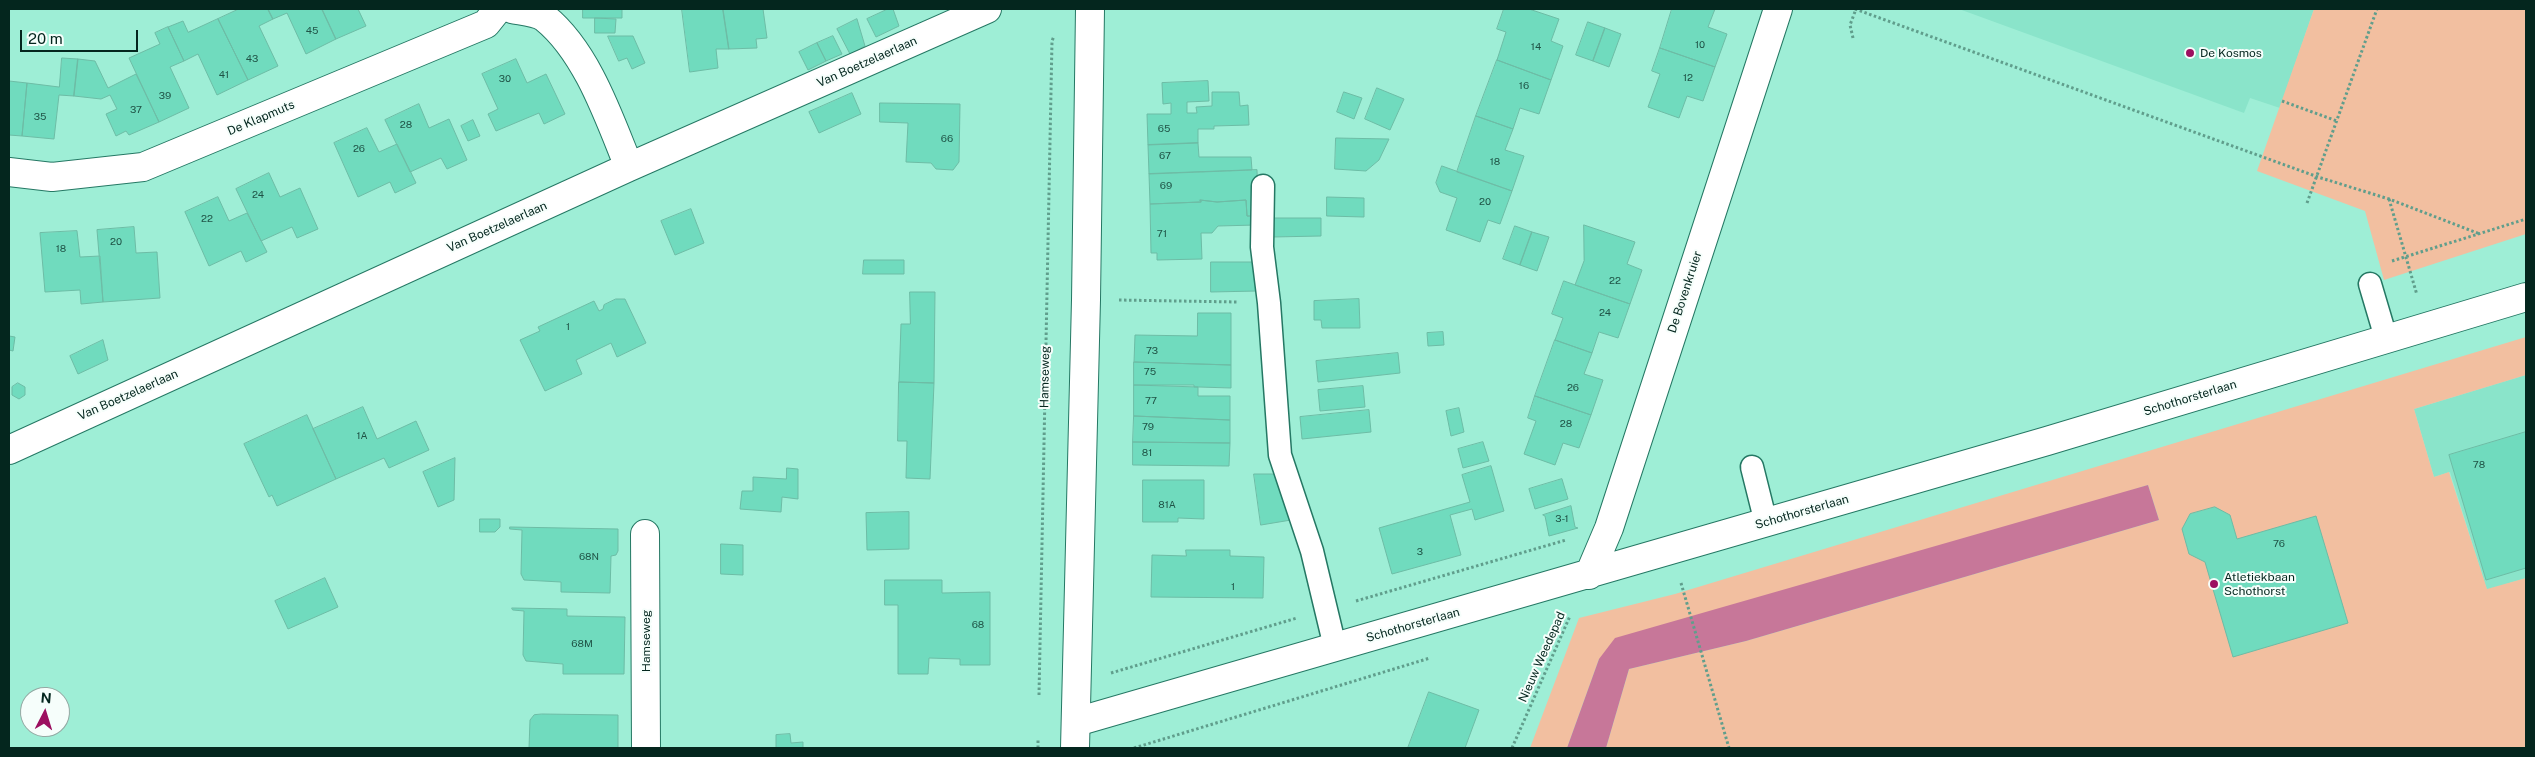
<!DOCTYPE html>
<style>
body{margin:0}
#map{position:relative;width:2535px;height:757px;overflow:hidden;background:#9eeed6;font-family:"Public Sans",sans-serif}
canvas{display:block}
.frame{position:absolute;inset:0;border:10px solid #04261e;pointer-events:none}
.north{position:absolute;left:20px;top:687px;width:50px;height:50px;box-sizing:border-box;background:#f6fefb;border:1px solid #95a8a3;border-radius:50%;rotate:5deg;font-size:14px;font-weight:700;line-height:20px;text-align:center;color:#04261e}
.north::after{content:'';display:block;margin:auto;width:18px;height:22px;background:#9c1060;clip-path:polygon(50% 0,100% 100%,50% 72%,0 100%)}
.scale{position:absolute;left:20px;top:30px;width:118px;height:22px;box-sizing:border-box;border:2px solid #04261e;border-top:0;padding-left:6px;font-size:15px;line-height:18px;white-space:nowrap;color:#04261e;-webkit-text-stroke:4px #f6fefb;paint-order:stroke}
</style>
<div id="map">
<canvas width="2535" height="757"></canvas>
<div class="frame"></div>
<div class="north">N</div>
<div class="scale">20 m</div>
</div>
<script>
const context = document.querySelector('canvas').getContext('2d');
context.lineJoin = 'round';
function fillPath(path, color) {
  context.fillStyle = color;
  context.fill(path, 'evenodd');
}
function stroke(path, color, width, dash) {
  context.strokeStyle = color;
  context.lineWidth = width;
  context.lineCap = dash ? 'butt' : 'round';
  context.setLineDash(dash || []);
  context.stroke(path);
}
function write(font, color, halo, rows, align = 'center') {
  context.font = font + ' "Public Sans",sans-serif';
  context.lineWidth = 4;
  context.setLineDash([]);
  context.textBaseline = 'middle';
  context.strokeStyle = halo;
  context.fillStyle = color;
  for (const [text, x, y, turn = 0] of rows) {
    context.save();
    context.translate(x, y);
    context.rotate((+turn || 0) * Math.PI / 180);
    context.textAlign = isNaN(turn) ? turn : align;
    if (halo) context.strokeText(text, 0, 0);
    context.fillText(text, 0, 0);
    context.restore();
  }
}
fillPath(new Path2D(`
 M 1959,9 L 2314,9 L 2280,108 L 2250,98 L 2244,113 Z
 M 2526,375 L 2526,578 L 2487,590 L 2450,472 L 2434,477 L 2414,409 Z`), '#8ae4ca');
fillPath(new Path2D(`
 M 2314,9 L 2526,9 L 2526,234 L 2384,280 L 2365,211 L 2257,171 Z
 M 2526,337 L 2526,375 L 2414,409 L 2434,477 L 2449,472 L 2487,589 L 2526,578 L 2526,748 L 1606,748 L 1629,669 L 1746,641 L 2159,520 L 2148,485 L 1599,659 L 1567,748 L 1530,748 L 1579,618 L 1675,594 Z`), '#f2bfa0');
fillPath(new Path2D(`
 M 2148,485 L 2159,520 L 1746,641 L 1629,669 L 1606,748 L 1567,748 L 1599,659 L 1615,638 Z`), '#c77799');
const building = new Path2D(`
 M 239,9 L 268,9 L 273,19 L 259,26 L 278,66 L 248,80 L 218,19 Z
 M 268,9 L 322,9 L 336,39 L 306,54 L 287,13 L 273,19 Z
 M 322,9 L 358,9 L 366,26 L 336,39 Z
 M 583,9 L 622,9 L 622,18 L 583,18 Z
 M 682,9 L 723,9 L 729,49 L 716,49 L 718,68 L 690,72 Z
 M 723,9 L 763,9 L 767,38 L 756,39 L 757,48 L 729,49 Z
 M 888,9 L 893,9 L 899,26 L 876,37 L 867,19 Z
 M 1504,9 L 1529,9 L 1559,19 L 1551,41 L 1563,46 L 1551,80 L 1497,60 L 1506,32 L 1497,29 Z
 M 1672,9 L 1715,9 L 1708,27 L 1727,34 L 1715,67 L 1660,48 Z
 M 595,18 L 616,19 L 615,33 L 595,33 Z
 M 218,19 L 248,80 L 217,95 L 198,54 L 184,61 L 168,27 L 183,21 L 188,32 Z
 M 857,19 L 865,46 L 850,54 L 837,29 Z
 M 1588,22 L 1605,28 L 1593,61 L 1576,55 Z
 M 168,27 L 184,61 L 170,67 L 189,108 L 159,122 L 129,58 L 160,44 L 155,33 Z
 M 1605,28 L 1621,34 L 1609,67 L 1593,61 Z
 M 608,36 L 633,36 L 645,63 L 632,69 L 627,58 L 619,61 Z
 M 833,36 L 842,54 L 826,61 L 817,43 Z
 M 817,43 L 826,61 L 808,70 L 799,52 Z
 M 1660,48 L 1715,67 L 1703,101 L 1687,96 L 1679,118 L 1648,107 L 1660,74 L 1652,71 Z
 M 62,58 L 78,59 L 74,96 L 59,95 L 54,139 L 22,136 L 27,83 L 59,87 Z
 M 78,59 L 95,61 L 108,88 L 136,74 L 159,122 L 129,135 L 126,131 L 116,136 L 106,114 L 117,109 L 110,95 L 101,99 L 74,96 Z
 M 516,59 L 527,83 L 546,74 L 565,114 L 544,124 L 539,113 L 496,131 L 488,114 L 498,109 L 482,74 Z
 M 1497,60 L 1551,80 L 1539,114 L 1520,108 L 1513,129 L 1476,116 Z
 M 9,81 L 27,83 L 22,136 L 9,135 Z
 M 1208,81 L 1209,101 L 1187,102 L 1187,113 L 1197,113 L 1196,107 L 1212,106 L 1212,92 L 1239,92 L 1240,106 L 1248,105 L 1249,125 L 1214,126 L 1214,129 L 1198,129 L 1198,143 L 1148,145 L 1147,114 L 1171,114 L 1171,103 L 1163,104 L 1162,83 Z
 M 1377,88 L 1404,99 L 1390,130 L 1365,119 Z
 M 1344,92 L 1362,98 L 1354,119 L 1337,112 Z
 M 852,93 L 861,114 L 819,133 L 809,112 Z
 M 880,103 L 960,104 L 959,162 L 953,170 L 936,169 L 931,163 L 906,162 L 908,123 L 880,122 Z
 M 419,104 L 429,128 L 449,119 L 467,160 L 447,169 L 441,158 L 410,172 L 385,120 Z
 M 1476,116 L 1513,129 L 1505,150 L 1524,156 L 1512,191 L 1457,172 Z
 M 473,120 L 480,136 L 468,141 L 461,126 Z
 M 367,128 L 379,152 L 397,144 L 416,183 L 395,193 L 390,182 L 358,197 L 334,143 Z
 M 1336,138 L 1389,139 L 1379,160 L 1366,171 L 1335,169 Z
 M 1198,143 L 1199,157 L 1251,157 L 1252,170 L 1149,174 L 1148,145 Z
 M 1442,166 L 1512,191 L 1500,224 L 1488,220 L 1480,242 L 1446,230 L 1457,198 L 1440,192 L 1436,183 Z
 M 1257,170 L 1258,200 L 1256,216 L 1247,216 L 1246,200 L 1217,202 L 1200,200 L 1201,202 L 1150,204 L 1149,174 Z
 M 269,173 L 280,197 L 300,188 L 318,229 L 297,238 L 292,227 L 261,241 L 236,189 Z
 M 218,197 L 229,221 L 247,213 L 267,252 L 246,262 L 241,251 L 209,266 L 185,212 Z
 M 1327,197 L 1364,198 L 1364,217 L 1327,216 Z
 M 1200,200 L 1217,202 L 1246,200 L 1247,216 L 1256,216 L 1256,225 L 1218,226 L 1212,233 L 1201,233 L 1202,259 L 1157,260 L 1157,253 L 1151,253 L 1150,204 L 1201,202 Z
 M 691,209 L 704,243 L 675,255 L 661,221 Z
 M 1272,218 L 1321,218 L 1321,236 L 1273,237 Z
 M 1584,225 L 1635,242 L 1627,264 L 1642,270 L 1630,304 L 1575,285 L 1584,261 Z
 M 1515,226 L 1532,232 L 1520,265 L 1503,259 Z
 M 134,227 L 136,253 L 157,252 L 160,298 L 103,302 L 97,230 Z
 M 77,231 L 80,257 L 100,256 L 103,302 L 81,304 L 80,290 L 45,292 L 40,233 Z
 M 1532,232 L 1549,237 L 1537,271 L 1520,265 Z
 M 864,260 L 904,260 L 904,274 L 863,274 Z
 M 1211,262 L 1258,262 L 1258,291 L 1211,292 Z
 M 1564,281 L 1630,304 L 1618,338 L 1599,332 L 1592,353 L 1555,340 L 1563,318 L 1552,314 Z
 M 910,292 L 935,292 L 934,383 L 899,382 L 901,324 L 910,324 Z
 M 616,299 L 625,299 L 646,343 L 617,357 L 611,343 L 576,360 L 582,374 L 545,391 L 520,340 L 540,331 L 538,327 L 594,301 L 599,311 L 603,309 L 604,305 Z
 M 1359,299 L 1360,328 L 1322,328 L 1321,320 L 1314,320 L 1314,301 Z
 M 1198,313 L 1231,313 L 1231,365 L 1134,362 L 1135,335 L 1197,336 Z
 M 1443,332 L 1444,345 L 1428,346 L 1427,333 Z
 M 9,336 L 15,337 L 13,351 L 9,350 Z
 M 103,340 L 108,360 L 78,374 L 70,356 Z
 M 1555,340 L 1592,353 L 1584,374 L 1603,380 L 1591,415 L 1535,396 Z
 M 1398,353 L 1400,373 L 1318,382 L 1316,361 Z
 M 1134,362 L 1231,365 L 1231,388 L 1134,385 Z
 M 899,382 L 934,383 L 930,479 L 906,478 L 907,441 L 898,441 Z
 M 18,383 L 25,387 L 25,395 L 19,399 L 12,395 L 12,387 Z
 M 1134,385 L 1194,385 L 1194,387 L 1198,387 L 1198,396 L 1230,396 L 1230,420 L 1134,416 Z
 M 1363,386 L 1365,407 L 1320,411 L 1318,390 Z
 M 1535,396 L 1591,415 L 1579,448 L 1563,443 L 1555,465 L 1524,454 L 1536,421 L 1528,418 Z
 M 363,407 L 377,439 L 416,421 L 429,450 L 389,468 L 384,458 L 336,479 L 313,429 Z
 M 1459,408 L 1464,432 L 1451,436 L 1446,411 Z
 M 1369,410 L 1371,432 L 1302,439 L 1300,417 Z
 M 307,415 L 336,479 L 277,506 L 272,495 L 269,497 L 244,444 Z
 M 1134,416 L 1230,420 L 1230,443 L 1133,442 Z
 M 2526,432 L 2526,568 L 2486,580 L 2449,455 Z
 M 1133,442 L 1230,443 L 1229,466 L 1133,465 Z
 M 1483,442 L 1489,461 L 1463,468 L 1458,449 Z
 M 455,458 L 454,500 L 438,507 L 423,472 Z
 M 1491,466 L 1504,511 L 1475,520 L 1472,509 L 1450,515 L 1461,555 L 1392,574 L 1379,528 L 1470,502 L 1462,475 Z
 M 787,468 L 798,469 L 798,499 L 782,497 L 781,512 L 740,509 L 742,491 L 753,491 L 753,477 L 786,479 Z
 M 1254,474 L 1277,474 L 1297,519 L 1261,525 Z
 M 1562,479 L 1568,499 L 1535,509 L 1529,489 Z
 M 1143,480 L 1204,480 L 1204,519 L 1178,518 L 1178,522 L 1143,522 Z
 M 1571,506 L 1575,527 L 1578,528 L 1549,536 L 1545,516 L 1543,515 Z
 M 2215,507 L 2230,515 L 2237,539 L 2316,516 L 2348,623 L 2233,657 L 2205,562 L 2189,554 L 2182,529 L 2190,514 Z
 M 909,512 L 909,549 L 867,550 L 866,513 Z
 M 480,519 L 500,519 L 500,527 L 495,532 L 480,532 Z
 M 510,527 L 618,529 L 618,551 L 616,555 L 611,556 L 610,593 L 561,592 L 561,582 L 524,580 L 521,574 L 522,530 L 510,529 Z
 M 721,544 L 743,545 L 743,575 L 721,574 Z
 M 1186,550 L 1230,550 L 1230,556 L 1264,557 L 1263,598 L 1151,597 L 1152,555 L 1186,556 Z
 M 325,578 L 338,607 L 288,629 L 275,601 Z
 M 885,580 L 942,580 L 942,593 L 990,592 L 990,665 L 960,665 L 960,659 L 929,658 L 928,674 L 898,674 L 898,605 L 885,605 Z
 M 512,608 L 567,609 L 567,616 L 625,617 L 624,674 L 563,674 L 563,664 L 526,661 L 523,655 L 524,611 L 513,610 Z
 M 1429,692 L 1479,710 L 1465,748 L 1408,748 Z
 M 542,714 L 618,715 L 618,748 L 529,748 L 530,720 L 534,715 Z
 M 790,734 L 791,743 L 803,742 L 803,748 L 776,748 L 776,735 Z`);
fillPath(building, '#70dbbe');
stroke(building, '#6dbca5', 1);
const service = new Path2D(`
 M 1263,186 L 1262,247 L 1269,303 L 1280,455 L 1312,551 L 1335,647
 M 2370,284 L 2386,338
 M 1752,467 L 1766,523`);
const minor = new Path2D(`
 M 512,9 C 521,11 537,12 545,18 C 587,52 609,118 629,167
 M 9,172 L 52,177 L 143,167 L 486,24 L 498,9
 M 9,450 L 629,167 L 987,9
 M 645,534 L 646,748
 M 1589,575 L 1609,528 L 1778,9
 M 1076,722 L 2047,441 L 2526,297`);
const tertiary = new Path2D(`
 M 1075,748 L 1086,300 L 1090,9`);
stroke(service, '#257864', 25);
stroke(minor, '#257864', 30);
stroke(tertiary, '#257864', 30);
stroke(new Path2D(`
 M 1855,9 L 2318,177 L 2389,199 L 2480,234
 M 1853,38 L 1850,25 L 1856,9
 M 2282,101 L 2337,121
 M 2389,199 L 2417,295
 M 2307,203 L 2377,9
 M 2392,261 L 2526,219
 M 1119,300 L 1238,302
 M 1681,583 L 1729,748
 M 1356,601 L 1566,540
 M 1111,673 L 1297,618
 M 1039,695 L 1052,41 L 1054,36
 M 1038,748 L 1038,738
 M 1134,748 L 1430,658
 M 1512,748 L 1570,616`), '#609e8c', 3, [2.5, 2.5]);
stroke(service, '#fff', 22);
stroke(minor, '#fff', 28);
stroke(tertiary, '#fff', 28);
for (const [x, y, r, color] of [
 [2190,53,5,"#9c1060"],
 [2214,584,5,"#9c1060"]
]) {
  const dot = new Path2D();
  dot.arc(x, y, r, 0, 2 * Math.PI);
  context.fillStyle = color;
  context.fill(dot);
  stroke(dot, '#f6fefb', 2);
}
write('10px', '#1f5346', null, [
 ["45",312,31],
 ["10",1700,45],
 ["14",1536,47],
 ["43",252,59],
 ["41",224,75],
 ["12",1688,78],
 ["30",505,79],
 ["16",1524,86],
 ["39",165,96],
 ["37",136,110],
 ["35",40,117],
 ["28",406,125],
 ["65",1164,129],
 ["66",947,139],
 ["26",359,149],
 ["67",1165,156],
 ["18",1495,162],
 ["69",1166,186],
 ["24",258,195],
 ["20",1485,202],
 ["22",207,219],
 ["71",1162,234],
 ["20",116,242],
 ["18",61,249],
 ["22",1615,281],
 ["24",1605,313],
 ["1",568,327],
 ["73",1152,351],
 ["75",1150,372],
 ["26",1573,388],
 ["77",1151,401],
 ["28",1566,424],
 ["79",1148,427],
 ["1A",362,436],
 ["81",1147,453],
 ["78",2479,465],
 ["81A",1167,505],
 ["3-1",1562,519],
 ["76",2279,544],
 ["3",1420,552],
 ["68N",589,557],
 ["1",1233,587],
 ["68",978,625],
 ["68M",582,644]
]);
write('12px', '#04261e', '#f6fefb', [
 ["De Kosmos",2200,53],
 ["Atletiekbaan",2224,577],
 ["Schothorst",2224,591]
], 'left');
write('12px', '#04261e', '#f6fefb', [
 ["Van Boetzelaerlaan",867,62,-24],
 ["De Klapmuts",261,118,-23],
 ["Van Boetzelaerlaan",497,227,-24],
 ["De Bovenkruier",1685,292,-72],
 ["Hamseweg",1045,377,-89],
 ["Van Boetzelaerlaan",128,395,-24],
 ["Schothorsterlaan",2190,398,-17],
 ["Schothorsterlaan",1802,512,-16],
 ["Schothorsterlaan",1413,625,-16],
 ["Hamseweg",646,641,-90],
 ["Nieuw Weedepad",1542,657,-66]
]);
</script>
